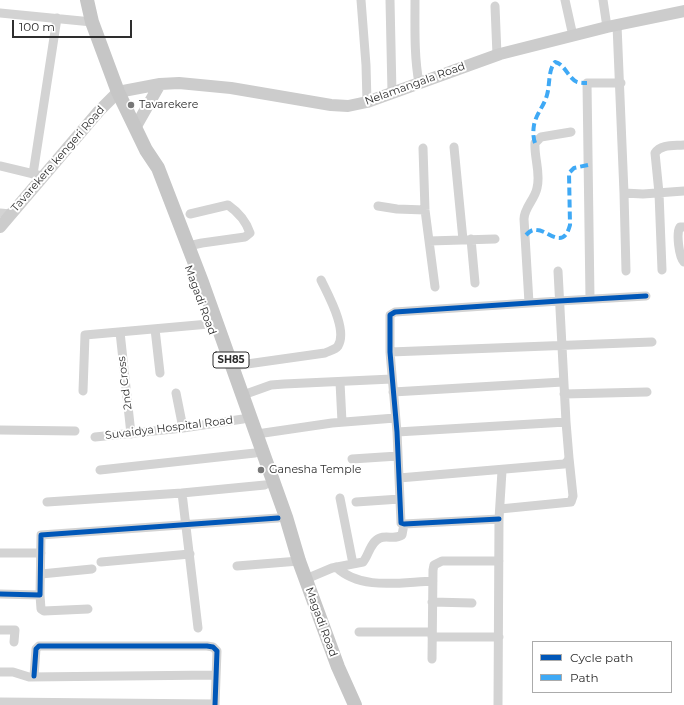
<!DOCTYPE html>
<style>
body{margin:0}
#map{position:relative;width:684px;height:705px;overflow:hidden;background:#fff;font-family:Montserrat,sans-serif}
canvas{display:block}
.legend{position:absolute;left:532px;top:641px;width:140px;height:52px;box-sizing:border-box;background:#fff;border:1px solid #ababab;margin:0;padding:5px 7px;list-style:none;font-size:12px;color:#2e2e2e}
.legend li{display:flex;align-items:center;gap:8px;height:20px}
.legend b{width:20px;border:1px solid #ababab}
.scale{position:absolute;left:12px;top:20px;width:120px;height:18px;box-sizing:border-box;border:2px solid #2e2e2e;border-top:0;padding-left:5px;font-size:12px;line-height:14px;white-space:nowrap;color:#2e2e2e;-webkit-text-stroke:3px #fff;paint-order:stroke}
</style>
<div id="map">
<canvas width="684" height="705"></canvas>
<ul class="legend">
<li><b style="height:5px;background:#0057b8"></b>Cycle path</li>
<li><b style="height:5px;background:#3fa9f5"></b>Path</li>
</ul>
<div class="scale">100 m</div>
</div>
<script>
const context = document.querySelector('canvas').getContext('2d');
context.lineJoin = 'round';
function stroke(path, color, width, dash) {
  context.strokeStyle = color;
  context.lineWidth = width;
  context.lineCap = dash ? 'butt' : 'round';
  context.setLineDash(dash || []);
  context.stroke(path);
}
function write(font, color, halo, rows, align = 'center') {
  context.font = font + ' Montserrat,sans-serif';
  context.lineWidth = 4;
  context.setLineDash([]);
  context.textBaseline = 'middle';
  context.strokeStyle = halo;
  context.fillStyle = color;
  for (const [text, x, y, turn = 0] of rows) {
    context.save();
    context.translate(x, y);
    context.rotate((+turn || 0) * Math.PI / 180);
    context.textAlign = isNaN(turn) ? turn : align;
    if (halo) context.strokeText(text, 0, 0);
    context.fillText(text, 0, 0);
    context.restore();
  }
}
stroke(new Path2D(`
 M 361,0 L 366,65 L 367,102
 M 390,0 L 392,93
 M 415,0 C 415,28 414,56 419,83
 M 565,0 L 573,36
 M 603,0 L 607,27
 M 495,6 L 497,55
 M 0,13 L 92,22
 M 617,25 L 624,193 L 643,194 L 684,191
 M 454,147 L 463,240
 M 423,148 L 425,210 L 435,287
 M 0,166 L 38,175
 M 33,174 L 57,18
 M 624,193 L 626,271
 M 378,206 L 397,209 L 425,210
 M 0,213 L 11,214
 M 684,227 L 680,227 C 676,233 679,257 684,262
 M 471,239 L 475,283
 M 429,241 L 495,239
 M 188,246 L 202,243 L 245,237 L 250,233 C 246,221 238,212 228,205 L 190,214
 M 662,270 L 659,193 L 655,153 C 661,144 674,146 684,145
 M 590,299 L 587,83 L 621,83
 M 529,303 L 524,219 C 524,208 535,199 537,188 C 541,173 534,158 535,143 L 541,137 L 571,132
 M 155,329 L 160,373
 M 120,332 L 131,434
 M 390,352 L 652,342
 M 233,366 L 325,353 C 329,351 335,350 338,346 C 348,330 328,295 321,280
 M 340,382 L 342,422
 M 83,391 L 85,335 L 209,324
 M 393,392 L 563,382
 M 176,393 L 183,428
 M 564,394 L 647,392
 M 243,395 L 271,385 L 284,384 L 392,379
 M 0,430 L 75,431
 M 397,432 L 566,422 L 558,271
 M 257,434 L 332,423 L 395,418
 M 95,437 L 183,428 L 243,419
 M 352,459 L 398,456
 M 100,470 L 255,453
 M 399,478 L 564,464 L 567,462 L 569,458 L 566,422
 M 182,493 L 198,628
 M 340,498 L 353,564
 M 47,502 L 182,493 L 265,485
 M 356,502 L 400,499
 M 500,509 L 571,502 L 573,496 L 569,458
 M 499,519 L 404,524 L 401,523 L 397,432 L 390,352 L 390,315 L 395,312 L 559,301 L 646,296
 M 0,553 L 41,553
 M 101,562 L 190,554
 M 237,566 L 299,561
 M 336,567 C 361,591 401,582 433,581
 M 41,574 L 92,569
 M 306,579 L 332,568 L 363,562 C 369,555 370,542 380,538 C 387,535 395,540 402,535 L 404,524
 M 0,594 L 40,595 L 41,535 L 278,518
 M 40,595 L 41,609 L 44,611 L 88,609
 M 432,602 L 472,603
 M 0,630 L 15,630 L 14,642
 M 359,632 L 432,632
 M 432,637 L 499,637
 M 432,659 L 433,570 L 434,565 L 442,561 L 499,561
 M 0,672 L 13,672 L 29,677 L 216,675
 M 34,676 L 36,649 L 39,646 L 207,646 L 213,647 L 217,651 L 215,705
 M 0,702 L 215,704
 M 498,705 L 499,519 L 502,471`), '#d3d3d3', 9);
stroke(new Path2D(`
 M 135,128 L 160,84
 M 0,227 L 99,111 L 118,92 L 160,84 L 179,83 L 231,88 L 331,105 L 348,106 L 367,102 L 475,63 L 500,54 L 607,27 L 684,11`), '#ccc', 12);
stroke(new Path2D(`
 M 87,0 L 92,22 L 118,92 L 146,150 L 158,168 L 202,282 L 286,517 L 299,561 L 338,667 L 355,705`), '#c6c6c6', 14);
stroke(new Path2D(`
 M 535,143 C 533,137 533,131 534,125 C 536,114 544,106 547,95 C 550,85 548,70 555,62 C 565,64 568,78 577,82 C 580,83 584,83 587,83
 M 526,235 C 529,232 532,229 537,230 C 548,230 563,251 570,225 L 569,173 L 574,168 L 588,165`), '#3fa9f5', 4, [8, 4]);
stroke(new Path2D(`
 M 499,519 L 404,524 L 401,523 L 397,432 L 390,352 L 390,315 L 395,312 L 559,301 L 646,296
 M 0,594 L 40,595 L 41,535 L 278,518
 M 34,676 L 36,649 L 39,646 L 207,646 L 213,647 L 217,651 L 215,705`), '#0057b8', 5);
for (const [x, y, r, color] of [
 [131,105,4,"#777"],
 [261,470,4,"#777"]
]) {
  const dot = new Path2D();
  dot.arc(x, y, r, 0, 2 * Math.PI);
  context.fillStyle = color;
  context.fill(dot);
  stroke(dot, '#fff', 1.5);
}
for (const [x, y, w] of [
 [231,360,36]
]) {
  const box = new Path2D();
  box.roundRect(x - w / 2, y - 8, w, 16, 3);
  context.fillStyle = '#fff';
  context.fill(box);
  stroke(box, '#2e2e2e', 1);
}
write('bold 10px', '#2e2e2e', null, [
 ["SH85",231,360]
]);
write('11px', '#2e2e2e', '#fff', [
 ["Nelamangala Road",415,84,-20],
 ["Tavarekere kengeri Road",58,159,-49],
 ["Magadi Road",200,300,70],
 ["2nd Cross",125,383,-97],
 ["Suvaidya Hospital Road",169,428,-7],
 ["Magadi Road",321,622,70]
]);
write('11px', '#2e2e2e', '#fff', [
 ["Tavarekere",139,105],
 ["Ganesha Temple",269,470]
], 'left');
</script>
